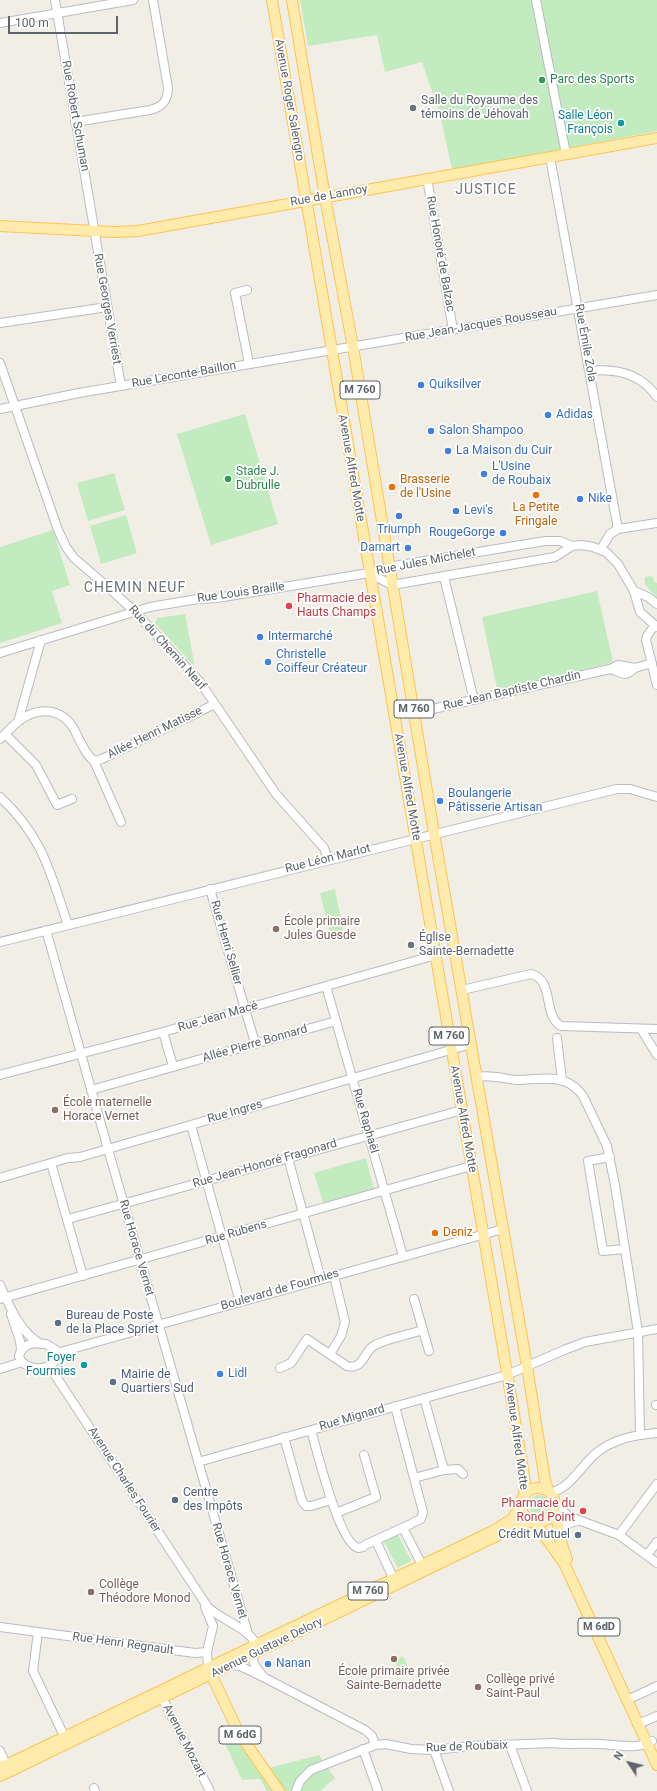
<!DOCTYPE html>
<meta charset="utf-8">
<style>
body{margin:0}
#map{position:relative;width:657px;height:1791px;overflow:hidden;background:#f1eee6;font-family:Roboto,sans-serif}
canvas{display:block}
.north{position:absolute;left:609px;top:1743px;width:40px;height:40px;-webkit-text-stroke:3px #fff;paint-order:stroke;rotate:305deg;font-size:11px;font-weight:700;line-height:16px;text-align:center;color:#5d6368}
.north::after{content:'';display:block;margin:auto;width:14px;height:18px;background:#5d6368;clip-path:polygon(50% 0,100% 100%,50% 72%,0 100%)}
.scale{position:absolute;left:8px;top:16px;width:110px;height:18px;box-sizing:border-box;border:2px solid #5d6368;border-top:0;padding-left:5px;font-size:12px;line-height:14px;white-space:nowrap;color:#5d6368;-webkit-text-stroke:3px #fff;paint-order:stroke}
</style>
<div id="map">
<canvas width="657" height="1791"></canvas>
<div class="north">N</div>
<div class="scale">100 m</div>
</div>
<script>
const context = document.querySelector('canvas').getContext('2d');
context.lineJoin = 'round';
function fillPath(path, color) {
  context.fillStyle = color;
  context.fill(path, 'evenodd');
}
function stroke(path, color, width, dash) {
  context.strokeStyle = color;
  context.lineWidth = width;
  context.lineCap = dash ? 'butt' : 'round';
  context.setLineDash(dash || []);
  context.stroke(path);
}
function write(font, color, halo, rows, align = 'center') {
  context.font = font + ' Roboto,sans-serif';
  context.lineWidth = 3.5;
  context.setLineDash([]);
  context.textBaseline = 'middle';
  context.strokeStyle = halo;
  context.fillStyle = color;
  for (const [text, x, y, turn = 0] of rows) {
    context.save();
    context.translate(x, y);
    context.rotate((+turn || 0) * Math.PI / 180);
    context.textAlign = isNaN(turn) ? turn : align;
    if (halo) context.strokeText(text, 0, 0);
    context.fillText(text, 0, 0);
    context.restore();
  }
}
fillPath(new Path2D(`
 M 300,0 L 657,0 L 657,131 L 452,170 L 440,114 L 422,62 L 385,72 L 377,35 L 308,46 Z
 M 245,414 L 278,524 L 211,545 L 177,434 Z
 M 114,473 L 125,510 L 88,521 L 77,483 Z
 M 126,515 L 137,553 L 101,564 L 90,526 Z
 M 53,530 L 70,585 L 52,591 L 62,623 L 0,643 L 0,547 Z
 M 649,576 L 653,577 L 654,582 L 657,583 L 657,598 L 645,584 L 645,577 Z
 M 597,591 L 613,662 L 498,693 L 482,617 Z
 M 185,614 L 194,662 L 193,665 L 155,623 L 157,618 Z
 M 335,889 L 344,935 L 332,940 L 320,893 Z
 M 366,1158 L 374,1189 L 323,1203 L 314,1173 Z
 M529 1505a10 10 0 1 1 20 0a10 10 0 1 1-20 0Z
 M 397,1533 L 411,1561 L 398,1568 L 383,1540 Z
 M 403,1656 L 411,1673 L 402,1677 L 394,1660 Z
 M 242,1727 L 269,1768 L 319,1755 L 335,1778 L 320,1791 L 267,1791 L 260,1779 L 242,1780 L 222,1737 Z`), '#c3ebc0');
const minor = new Path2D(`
 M 55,0 L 121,386
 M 536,0 L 566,154
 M 0,23 L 133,0
 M 75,122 L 150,110 C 162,107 168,101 168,88 L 153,0
 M 550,157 L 618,529
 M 427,178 L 453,330
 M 247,290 L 235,293 L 249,364
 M 0,323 L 107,307
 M 0,363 L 58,530 L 66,547 L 74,558 L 109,588 L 134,611 L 200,682 L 276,794 L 324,848 L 328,859
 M 590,371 C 617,368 641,374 657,397
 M 0,409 L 79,393 L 657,295
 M 601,549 L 610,534 L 618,529 L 657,523
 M 369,573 L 388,583 L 398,584 L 555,557 L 572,546 L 581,545 L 593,547 L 606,552 L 618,564 L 634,591 L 640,612 L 657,627
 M 444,577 L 474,700
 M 634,591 L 648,597 L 657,604
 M 655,625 L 647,636 L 646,640 L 657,685
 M 0,653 L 150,607 L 198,599 L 217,598 L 369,573 L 394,566 L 545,541 L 560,541 L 572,546
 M 610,669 C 624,672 622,679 635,668
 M 415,713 L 610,669 L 618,665 L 635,668 L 652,663
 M 18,722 L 41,640
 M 5,734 L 36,765 L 57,805 L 72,799
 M 0,739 C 7,732 15,723 23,718 C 42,706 63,710 74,729 C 79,739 85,754 94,761 L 121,822
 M 94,761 L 102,759 L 215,704
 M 0,797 C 43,837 50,872 68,925
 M 210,889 L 255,1043
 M 46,930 L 108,1149 L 248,1634
 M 0,942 L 617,789 L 630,789 L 657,797
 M 326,986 L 403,1256
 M 462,990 L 531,974 C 555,980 542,1015 561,1026 L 657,1029
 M 641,1029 L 657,1055
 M 163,1032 L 173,1066
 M 557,1038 L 562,1081
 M 0,1075 L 163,1032 L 436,955
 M 477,1077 C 490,1074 504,1079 517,1080 C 532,1080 549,1076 564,1081 C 572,1084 578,1089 583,1096 L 607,1146 L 615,1185 L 638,1332 L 640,1435
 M 91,1090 L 336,1021
 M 191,1125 L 240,1302
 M 610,1157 L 588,1161 L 603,1251 L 625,1249
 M 288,1158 L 321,1279
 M 51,1163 L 83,1276
 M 0,1178 L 68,1158 L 80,1157 L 471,1044
 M 68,1219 L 462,1110
 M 0,1285 C 9,1305 20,1333 41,1344
 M 0,1299 L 471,1166
 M 414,1299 L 429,1351
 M 11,1314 L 20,1341 L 21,1350
 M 35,1343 L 46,1344 L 56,1350 L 57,1357 C 53,1372 23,1372 19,1356 C 21,1348 27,1344 35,1343 Z
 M 57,1353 L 503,1229
 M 330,1354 L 341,1336 L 345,1322 L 334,1276
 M 49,1366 L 207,1606 C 219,1620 256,1630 257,1649
 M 280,1368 L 291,1363 L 307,1339 L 347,1366 C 362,1370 363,1355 372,1347 C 380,1340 411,1334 423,1330
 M 0,1369 L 22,1362
 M 424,1398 L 444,1470 L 458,1469 L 463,1474
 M 656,1405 L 657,1405
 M 395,1406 L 423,1512 L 421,1519 L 414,1522
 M 311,1430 C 317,1451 339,1543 358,1548 L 363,1547
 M 284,1437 L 302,1501 L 306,1506 L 311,1506 L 331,1500
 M 198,1462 L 507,1375 L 564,1350 L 585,1342 L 657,1329
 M 414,1478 L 444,1470
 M 550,1493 C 570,1488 580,1468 594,1455 C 611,1439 635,1435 657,1433
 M 555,1505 L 570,1517 L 619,1535 L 657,1563
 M 336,1513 L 376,1497 L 364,1455
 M 547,1520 L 561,1516
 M 403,1528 L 424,1569
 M 619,1535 L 657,1484
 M 560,1536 L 566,1524 L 578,1521
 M 376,1541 L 396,1584
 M 365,1545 L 411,1524
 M 647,1555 L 657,1542
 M 205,1607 L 213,1626 L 207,1652 L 208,1668
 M 0,1627 L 195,1653 L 207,1652
 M 38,1632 L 33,1671 L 67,1742
 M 250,1649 L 255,1666 L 263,1676
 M 231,1665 L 240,1666 L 267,1679 L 365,1730 L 372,1736 L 375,1745
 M 160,1694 L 210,1791
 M 627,1700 L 657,1686
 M 638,1724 L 657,1716
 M 510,1745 L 527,1791
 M 363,1749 L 378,1791
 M 434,1750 L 449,1791
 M 0,1751 L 8,1769
 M 94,1788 L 95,1791
 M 296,1791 L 300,1781 L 311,1770 L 375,1745 L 386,1744 L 411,1749 L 434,1750 L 470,1746 L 554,1743 C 570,1745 585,1743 601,1744 C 619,1745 636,1750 652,1741`);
const major = new Path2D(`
 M 272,0 L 509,1384 L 525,1482 L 524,1497
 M 292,0 L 325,197 L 353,347 L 434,833 L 527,1366 L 545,1481 L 549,1492
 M 0,226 L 114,232 L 138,231 L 657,138
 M521 1505a17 17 0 1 1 34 0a17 17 0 1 1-34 0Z
 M 555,1509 L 561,1542 L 567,1559
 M 535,1522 L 565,1565 L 657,1765
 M 209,1670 L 239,1733 L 279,1791
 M 0,1768 L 493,1531 L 512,1519 L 522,1505
 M 0,1776 L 519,1525 L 534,1521`);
stroke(minor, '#b8bcc1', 10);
stroke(major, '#ffc351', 12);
stroke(minor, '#fff', 8);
stroke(major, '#ffecad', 10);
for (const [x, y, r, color] of [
 [542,80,4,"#2e9e5b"],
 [413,108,4,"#6b7280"],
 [621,123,4,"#0f9aa8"],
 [421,385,4,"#3f7fe0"],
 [548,415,4,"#3f7fe0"],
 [431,431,4,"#3f7fe0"],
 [448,451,4,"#3f7fe0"],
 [484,474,4,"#3f7fe0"],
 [228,479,4,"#2e9e5b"],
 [392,487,4,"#e8710a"],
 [536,495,4,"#e8710a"],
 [580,499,4,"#3f7fe0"],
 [456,511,4,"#3f7fe0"],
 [399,516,4,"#3f7fe0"],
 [503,533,4,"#3f7fe0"],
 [408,548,4,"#3f7fe0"],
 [289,606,4,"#e0444e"],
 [260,637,4,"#3f7fe0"],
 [268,662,4,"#3f7fe0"],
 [440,801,4,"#3f7fe0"],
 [276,929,4,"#8d6e63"],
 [411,945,4,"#6b7280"],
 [55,1110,4,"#8d6e63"],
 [435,1233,4,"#e8710a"],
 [58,1323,4,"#5c6f8a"],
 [84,1365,4,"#0f9aa8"],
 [220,1374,4,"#3f7fe0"],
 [113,1382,4,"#5c6f8a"],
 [175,1500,4,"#5c6f8a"],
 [583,1511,4,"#e0444e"],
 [578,1535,4,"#5c6f8a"],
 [91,1592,4,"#8d6e63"],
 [394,1659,4,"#8d6e63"],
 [268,1664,4,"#3f7fe0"],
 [478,1687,4,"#8d6e63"]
]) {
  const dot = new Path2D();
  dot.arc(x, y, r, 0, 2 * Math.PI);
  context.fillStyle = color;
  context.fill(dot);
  stroke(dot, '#fff', 1.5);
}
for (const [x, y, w] of [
 [360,390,40],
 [414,709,40],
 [449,1036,40],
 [368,1591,40],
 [599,1627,42],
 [240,1735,42]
]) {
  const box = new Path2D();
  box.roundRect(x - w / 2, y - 9, w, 18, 3);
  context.fillStyle = '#fff';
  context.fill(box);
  stroke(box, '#5d6368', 1);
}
write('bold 11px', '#5d6368', null, [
 ["M 760",360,390],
 ["M 760",414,709],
 ["M 760",449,1036],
 ["M 760",368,1591],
 ["M 6dD",599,1627],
 ["M 6dG",240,1735]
]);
write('12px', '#27864d', '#fff', [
 ["Parc des Sports",550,80],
 ["Stade J.",236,472],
 ["Dubrulle",236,486]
], 'left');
write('12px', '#5d6368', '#fff', [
 ["Avenue Roger Salengro",289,100,80],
 ["Rue Robert Schuman",75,116,80],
 ["Rue de Lannoy",329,196,-10],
 ["Rue Honoré de Balzac",440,254,80],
 ["Rue Georges Verriest",107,309,80],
 ["Rue Jean-Jacques Rousseau",481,325,-10],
 ["Rue Émile Zola",585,343,80],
 ["Rue Leconte-Baillon",184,375,-10],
 ["Avenue Alfred Motte",351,468,80],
 ["Rue Jules Michelet",426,562,-11],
 ["Rue Louis Braille",241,593,-8],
 ["Rue du Chemin Neuf",167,648,48],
 ["Rue Jean Baptiste Chardin",512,691,-13],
 ["Allée Henri Matisse",155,733,-26],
 ["Avenue Alfred Motte",407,787,80],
 ["Rue Léon Marlot",328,859,-14],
 ["Rue Henri Sellier",226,943,74],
 ["Rue Jean Macé",218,1017,-16],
 ["Allée Pierre Bonnard",255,1044,-16],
 ["Rue Ingres",235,1112,-16],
 ["Avenue Alfred Motte",463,1119,80],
 ["Rue Raphaël",365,1121,74],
 ["Rue Jean-Honoré Fragonard",265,1164,-16],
 ["Rue Rubens",236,1233,-16],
 ["Rue Horace Vernet",136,1248,74],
 ["Boulevard de Fourmies",280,1290,-16],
 ["Rue Mignard",352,1418,-16],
 ["Avenue Alfred Motte",516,1436,82],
 ["Avenue Charles Fourier",124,1480,57],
 ["Rue Horace Vernet",229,1571,74],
 ["Rue Henri Regnault",123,1644,8],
 ["Avenue Gustave Delory",267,1648,-26],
 ["Avenue Mozart",184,1741,63],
 ["Rue de Roubaix",467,1747,-2]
]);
write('12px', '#5b616d', '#fff', [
 ["Salle du Royaume des",421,101],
 ["témoins de Jéhovah",421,115],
 ["Église",419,938],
 ["Sainte-Bernadette",419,952]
], 'left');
write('12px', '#0d838f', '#fff', [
 ["Salle Léon",613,116],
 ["François",613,130],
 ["Foyer",76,1358],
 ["Fourmies",76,1372]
], 'right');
write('12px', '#366cbe', '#fff', [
 ["Quiksilver",429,385],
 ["Adidas",556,415],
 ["Salon Shampoo",439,431],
 ["La Maison du Cuir",456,451],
 ["L'Usine",492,467],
 ["de Roubaix",492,481],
 ["Nike",588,499],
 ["Levi's",464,511],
 ["Triumph",399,530,"center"],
 ["RougeGorge",495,533,"right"],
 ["Damart",400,548,"right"],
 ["Intermarché",268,637],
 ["Christelle",276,655],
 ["Coiffeur Créateur",276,669],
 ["Boulangerie",448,794],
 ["Pâtisserie Artisan",448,808],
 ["Lidl",228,1374],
 ["Nanan",276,1664]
], 'left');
write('12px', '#c56008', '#fff', [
 ["Brasserie",400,480],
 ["de l'Usine",400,494],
 ["La Petite",536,508,"center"],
 ["Fringale",536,522,"center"],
 ["Deniz",443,1233]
], 'left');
write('12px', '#be3a42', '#fff', [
 ["Pharmacie des",297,599],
 ["Hauts Champs",297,613],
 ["Pharmacie du",575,1504,"right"],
 ["Rond Point",575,1518,"right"]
], 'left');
write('12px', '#785e54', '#fff', [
 ["École primaire",284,922],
 ["Jules Guesde",284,936],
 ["École maternelle",63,1103],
 ["Horace Vernet",63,1117],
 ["Collège",99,1585],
 ["Théodore Monod",99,1599],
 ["École primaire privée",394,1672,"center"],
 ["Sainte-Bernadette",394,1686,"center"],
 ["Collège privé",486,1680],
 ["Saint-Paul",486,1694]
], 'left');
write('12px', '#4e5e75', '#fff', [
 ["Bureau de Poste",66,1316],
 ["de la Place Spriet",66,1330],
 ["Mairie de",121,1375],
 ["Quartiers Sud",121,1389],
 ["Centre",183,1493],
 ["des Impôts",183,1507],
 ["Crédit Mutuel",570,1535,"right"]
], 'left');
context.letterSpacing = '1px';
write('14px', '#6e757a', '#fff', [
 ["JUSTICE",486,190],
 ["CHEMIN NEUF",135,588]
]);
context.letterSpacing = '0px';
</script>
